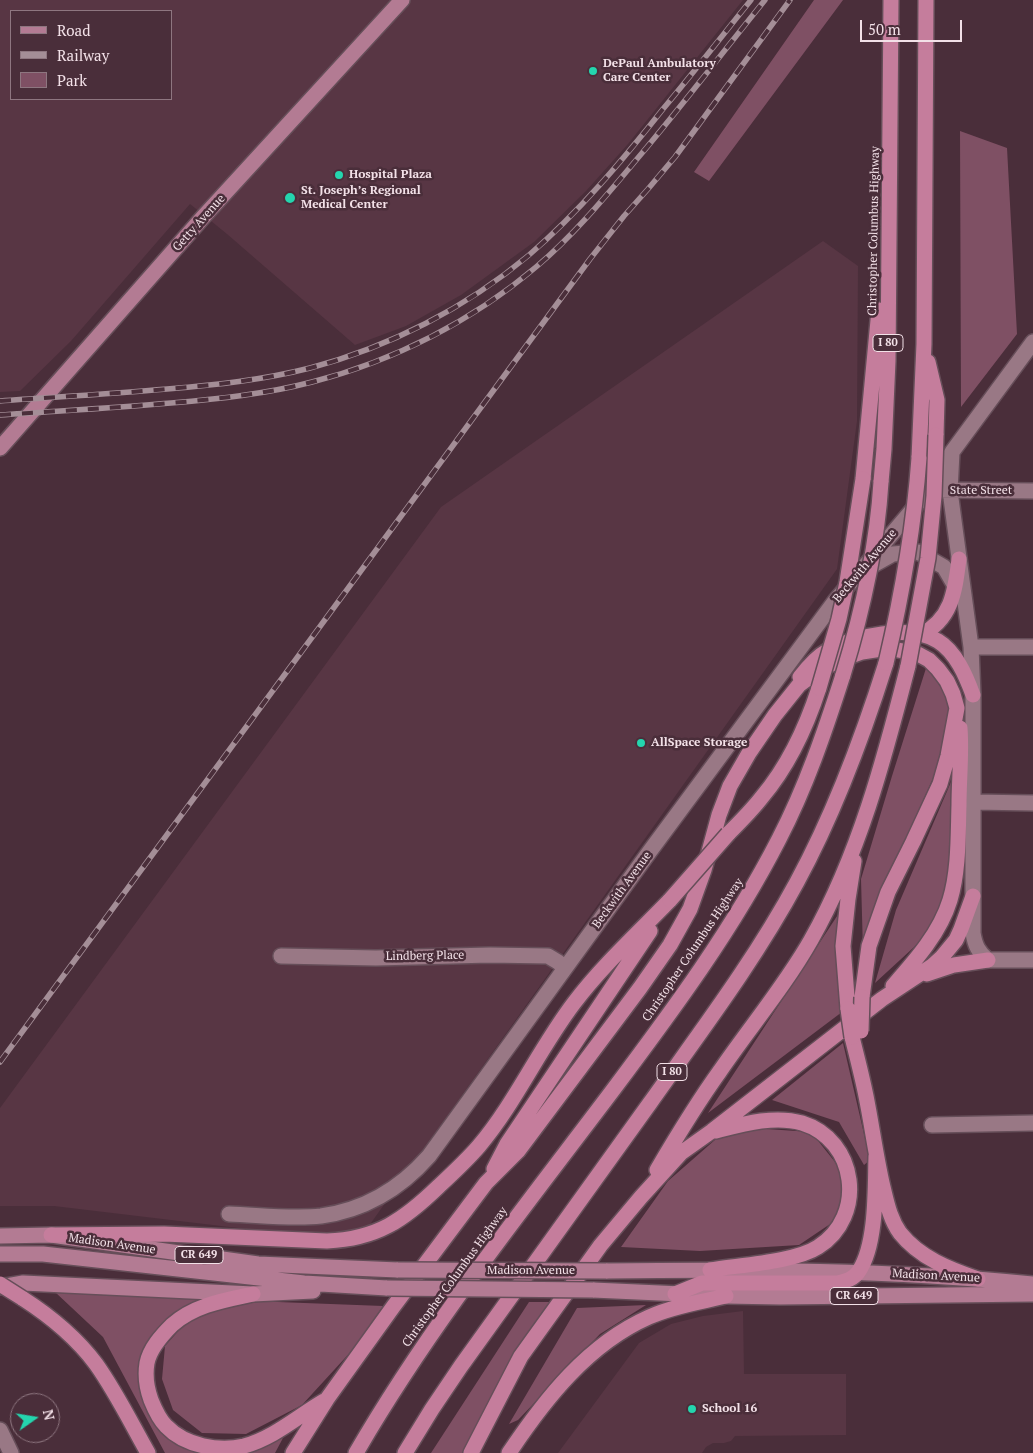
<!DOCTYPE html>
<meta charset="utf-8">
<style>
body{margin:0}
#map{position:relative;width:1033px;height:1453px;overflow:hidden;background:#4a2e3a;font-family:"PT Serif",serif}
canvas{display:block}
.legend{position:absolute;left:10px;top:10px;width:162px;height:90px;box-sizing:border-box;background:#4a2e3a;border:1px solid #8e7680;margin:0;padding:6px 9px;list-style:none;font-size:15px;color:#f3e1e8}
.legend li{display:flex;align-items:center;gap:10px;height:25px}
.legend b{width:25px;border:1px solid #8e7680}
.north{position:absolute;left:10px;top:1393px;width:50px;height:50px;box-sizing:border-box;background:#4a2e3a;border:1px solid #8e7680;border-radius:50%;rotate:77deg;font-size:14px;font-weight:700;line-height:20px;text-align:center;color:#f3e1e8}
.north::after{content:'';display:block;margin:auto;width:18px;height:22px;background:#24d5ae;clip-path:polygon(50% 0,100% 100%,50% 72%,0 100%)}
.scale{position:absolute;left:860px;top:20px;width:102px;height:22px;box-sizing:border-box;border:2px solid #f3e1e8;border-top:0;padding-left:6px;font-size:15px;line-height:18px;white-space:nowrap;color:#f3e1e8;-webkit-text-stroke:4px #4a2e3a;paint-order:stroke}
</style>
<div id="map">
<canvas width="1033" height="1453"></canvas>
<ul class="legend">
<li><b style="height:6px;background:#b37b93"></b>Road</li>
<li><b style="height:6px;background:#a48e97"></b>Railway</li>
<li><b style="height:14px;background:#7f5064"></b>Park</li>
</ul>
<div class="north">N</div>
<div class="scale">50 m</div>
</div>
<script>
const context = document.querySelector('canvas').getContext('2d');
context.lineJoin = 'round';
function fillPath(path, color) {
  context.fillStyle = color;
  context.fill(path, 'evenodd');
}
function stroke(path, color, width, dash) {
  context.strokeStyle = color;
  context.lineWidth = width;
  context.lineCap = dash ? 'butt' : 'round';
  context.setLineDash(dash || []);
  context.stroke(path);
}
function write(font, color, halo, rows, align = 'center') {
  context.font = font + ' "PT Serif",serif';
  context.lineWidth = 5;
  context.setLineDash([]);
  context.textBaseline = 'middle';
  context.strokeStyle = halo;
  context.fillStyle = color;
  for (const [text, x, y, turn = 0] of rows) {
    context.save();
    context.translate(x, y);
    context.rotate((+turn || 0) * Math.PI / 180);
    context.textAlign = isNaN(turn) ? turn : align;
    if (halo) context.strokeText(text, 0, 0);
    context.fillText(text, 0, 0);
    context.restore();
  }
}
fillPath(new Path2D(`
 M 0,0 L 743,0 L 628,144 L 586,191 L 534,242 L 461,295 L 406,326 L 355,345 L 227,234 L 190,204 L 71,341 L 20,391 L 0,392 ZM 11,11 L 171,11 L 171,99 L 11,99 Z
 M 823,241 L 858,266 L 857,421 L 837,569 L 361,1237 L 313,1237 L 54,1206 L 0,1206 L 0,1108 L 441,507 Z
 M 743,1311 L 744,1374 L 846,1374 L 846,1435 L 735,1436 L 731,1441 L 724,1443 L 713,1443 L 706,1447 L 702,1453 L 558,1453 L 639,1343 L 671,1324 L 703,1316 Z`), '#583644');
fillPath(new Path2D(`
 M 814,0 L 843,0 L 709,181 L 694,172 Z
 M 960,131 L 1007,148 L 1017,334 L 961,407 Z
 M 927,665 L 952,706 L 935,774 L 877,902 L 863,951 L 861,879 L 892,776 Z
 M 954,775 L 953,834 L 947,896 L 925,937 L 875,983 L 896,910 Z
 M 841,910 L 842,1012 L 708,1113 Z
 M 843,1043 L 870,1160 L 864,1165 L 839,1122 L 772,1100 Z
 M 752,1128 L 811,1132 L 843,1172 L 842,1216 L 799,1245 L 700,1251 L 621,1247 L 668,1181 L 716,1139 Z
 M 55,1292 L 199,1299 L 148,1345 L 144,1394 L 166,1435 L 211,1453 L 165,1453 L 103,1337 Z
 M 252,1301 L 383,1306 L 356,1346 L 302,1405 L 246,1434 L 202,1433 L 173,1410 L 162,1379 L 165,1346 L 187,1321 L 224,1305 Z
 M 529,1302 L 550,1302 L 466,1453 L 431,1453 Z
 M 646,1305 L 600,1334 L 518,1420 L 509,1424 L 577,1308 Z
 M 283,1438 L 275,1453 L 243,1453 Z`), '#7f5064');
const minor = new Path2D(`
 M 1033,342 L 952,452 L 950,491 L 971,647 L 973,695 L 973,933 C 975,945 978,952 988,960 L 1033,960
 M 942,490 L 1033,491
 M 868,568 L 893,554 L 918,552 L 944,567 L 955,586
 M 971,647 L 1033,647
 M 973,802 L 1033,803
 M 281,956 L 376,958 L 490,955 L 548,956 L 558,962 L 565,968
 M 932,1125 L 1033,1123
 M 229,1214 C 259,1215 291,1219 321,1216 C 365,1210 400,1189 429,1156 L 650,851 L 835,601 L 930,489 L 952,452
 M 0,1430 L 11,1453`);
const major = new Path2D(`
 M 0,448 L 204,216 L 402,0
 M 0,1236 L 51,1235 L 258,1264 L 398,1270
 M 0,1254 L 43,1254 L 304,1283 L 387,1288
 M 606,1271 C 749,1269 891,1270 1033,1284
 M 0,1287 L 23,1283 L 253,1294 L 313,1291
 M 593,1290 L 726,1296 L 780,1297 L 1033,1294`);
const highway = new Path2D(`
 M 928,362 L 937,400 L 936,435
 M 919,458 L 924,344 L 926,0
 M 863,479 L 879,310
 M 881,482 L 884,449 L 888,361 L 891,0
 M 920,635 C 952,620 955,591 959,559
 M 800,677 C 807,668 816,657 827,651 C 854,636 910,624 938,641 C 956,652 966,676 973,695
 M 728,834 C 740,822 752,810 762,797 C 789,765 806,728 819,688
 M 927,974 L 954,965 L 988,960
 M 893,986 C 915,961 940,933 950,900 C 959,870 958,836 959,805 C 959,780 962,753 960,728
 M 848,1009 L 843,946 L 848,899 L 854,861
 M 852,1037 C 857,1057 862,1076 866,1096 C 872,1126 876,1157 883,1187 C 887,1203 890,1219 900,1233 C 920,1258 949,1269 978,1279
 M 494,1169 L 507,1144 L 650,931
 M 657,1170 C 677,1136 697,1103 720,1071 C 750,1027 785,986 811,940 C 859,855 884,760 908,666
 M 51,1235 L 164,1234 L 327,1241 C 377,1239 404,1220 439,1186 C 453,1173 467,1160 479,1146 C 516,1102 539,1049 574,1003 C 602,966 637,934 670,900
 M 710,1270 C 739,1265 795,1262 818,1247 C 867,1216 857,1140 802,1123 C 774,1115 743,1124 716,1131
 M 253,1294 C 225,1300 194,1305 172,1325 C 162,1335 150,1348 147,1363 C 145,1375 147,1389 151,1400 C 155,1410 159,1419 166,1426 C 185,1446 219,1452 244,1446 C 274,1438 298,1416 324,1401
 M 675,1294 L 702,1283 L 837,1283 C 846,1281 854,1279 859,1271 C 877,1244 875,1187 876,1156
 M 22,1298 C 50,1316 76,1337 96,1364 C 116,1392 131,1423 148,1453
 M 293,1453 L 327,1399 L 393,1307 L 486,1183 L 518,1151 L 640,988 L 670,945 L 690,909 L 704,870 L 719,815 L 730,786 L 749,753 L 775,715 L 799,685 L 818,671 L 837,661 L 862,652 L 888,648 L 918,654 L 929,660 L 938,669 L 947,681 L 953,694 L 957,708 L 948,756 L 940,784 L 913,842 L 888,892 L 869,946 L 862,997
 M 356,1453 C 430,1325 524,1208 613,1090 C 673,1010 733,929 779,839 C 806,787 825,731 843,675
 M 405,1453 L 432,1409 L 461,1366 C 524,1279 587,1191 650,1103 C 701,1031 755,960 797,882 C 835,812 862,739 886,663
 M 471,1453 L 521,1356 L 600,1246 L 641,1197 L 681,1153 L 712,1131 L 882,999 L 932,966 L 942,957 L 956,940 L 961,929 L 973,896
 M 509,1453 C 545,1399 588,1344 649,1317 C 673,1306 701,1302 726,1296`);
stroke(minor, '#664e59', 18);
stroke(major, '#664e59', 18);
stroke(highway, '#664e59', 18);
stroke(minor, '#997885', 15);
stroke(major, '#b37b93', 15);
stroke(highway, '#c57d9c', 15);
const rail = new Path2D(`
 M 0,401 C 56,397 111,394 167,389 C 215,385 263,380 310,368 C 389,347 466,308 529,255 C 579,212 622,161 663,109 C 693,73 722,36 751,0
 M 0,415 C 57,411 114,408 171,403 C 218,399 266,394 312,382 C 394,361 472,321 536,267 C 574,235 606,196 637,159 C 681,107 722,53 765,0
 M 0,1062 L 590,259 L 624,216 L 648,189 L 675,157 L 790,0`);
stroke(rail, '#a48e97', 5.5);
stroke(rail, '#4a2e3a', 4, [11]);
const majorBridge = new Path2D(`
 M 398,1270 L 606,1271
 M 387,1288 L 593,1290`);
const highwayBridge = new Path2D(`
 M 886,663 C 902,595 914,528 919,458
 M 908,666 L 928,558 L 934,496 L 936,435
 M 843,675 C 862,613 877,548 881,482
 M 819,688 L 839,619 L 847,582 L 863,479
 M 670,900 L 728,834
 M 848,1009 L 852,1037
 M 861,1031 L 862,997
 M 0,1284 L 22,1298`);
stroke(majorBridge, '#664e59', 18, []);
stroke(highwayBridge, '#664e59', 18, []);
stroke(majorBridge, '#b37b93', 15);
stroke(highwayBridge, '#c57d9c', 15);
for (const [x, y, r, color] of [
 [593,71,5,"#24d5ae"],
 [339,175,5,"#24d5ae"],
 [290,198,6,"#24d5ae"],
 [641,743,5,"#24d5ae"],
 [692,1409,5,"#24d5ae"]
]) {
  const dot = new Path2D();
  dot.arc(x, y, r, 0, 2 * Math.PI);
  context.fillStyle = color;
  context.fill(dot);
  stroke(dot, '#4a2e3a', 2);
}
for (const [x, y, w] of [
 [888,343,30],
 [672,1072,30],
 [199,1255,48],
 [854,1296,48]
]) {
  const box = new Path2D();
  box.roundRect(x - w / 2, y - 8.5, w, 17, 4);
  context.fillStyle = '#4a2e3a';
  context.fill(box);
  stroke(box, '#f3e1e8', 1);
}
write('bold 11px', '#f3e1e8', null, [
 ["I 80",888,343],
 ["I 80",672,1072],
 ["CR 649",199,1255],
 ["CR 649",854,1296]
]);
write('bold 12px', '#f3e1e8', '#4a2e3a', [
 ["DePaul Ambulatory",603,64],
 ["Care Center",603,78],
 ["Hospital Plaza",349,175],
 ["St. Joseph’s Regional",301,191],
 ["Medical Center",301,205],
 ["AllSpace Storage",651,743],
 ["School 16",702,1409]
], 'left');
write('12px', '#f3e1e8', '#4a2e3a', [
 ["Getty Avenue",199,223,-48],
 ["Christopher Columbus Highway",874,231,-89],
 ["State Street",981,491],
 ["Beckwith Avenue",865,566,-50],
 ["Beckwith Avenue",622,890,-54],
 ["Christopher Columbus Highway",693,950,-56],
 ["Lindberg Place",425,956,-1],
 ["Madison Avenue",112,1244,8],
 ["Madison Avenue",531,1271],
 ["Madison Avenue",936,1276,3],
 ["Christopher Columbus Highway",455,1277,-54]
]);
</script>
